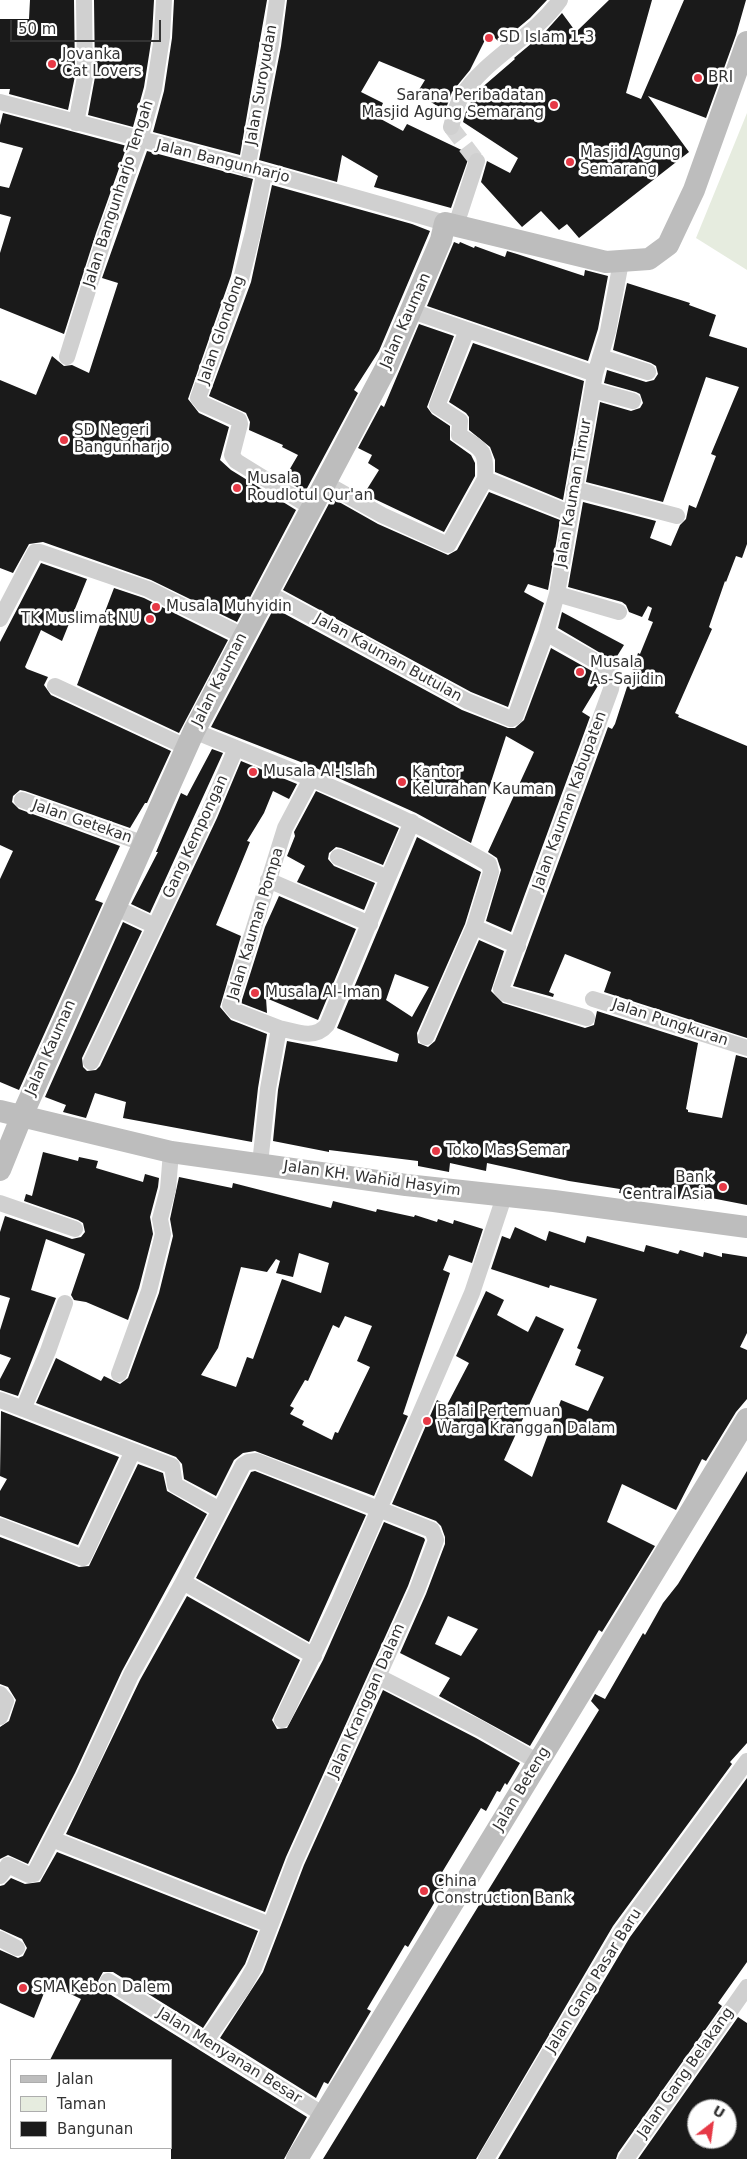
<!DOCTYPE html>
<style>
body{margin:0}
#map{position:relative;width:747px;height:2159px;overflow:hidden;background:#fff;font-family:"DejaVu Sans",sans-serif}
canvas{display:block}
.legend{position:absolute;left:10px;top:2059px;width:162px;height:90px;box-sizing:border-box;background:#fff;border:1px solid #adadad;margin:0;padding:6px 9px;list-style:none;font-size:15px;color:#333}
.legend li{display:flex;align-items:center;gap:10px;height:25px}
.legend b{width:25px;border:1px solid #adadad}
.north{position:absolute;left:687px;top:2099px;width:50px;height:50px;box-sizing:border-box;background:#fff;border:1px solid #adadad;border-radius:50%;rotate:30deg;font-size:14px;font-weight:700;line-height:20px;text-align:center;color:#333}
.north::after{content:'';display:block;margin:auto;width:18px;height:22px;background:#e63946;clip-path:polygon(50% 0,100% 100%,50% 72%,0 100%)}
.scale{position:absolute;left:10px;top:20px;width:151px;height:22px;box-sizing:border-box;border:2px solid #333;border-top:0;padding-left:6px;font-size:15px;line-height:18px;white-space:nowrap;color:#333;-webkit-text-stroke:4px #fff;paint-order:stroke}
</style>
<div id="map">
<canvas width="747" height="2159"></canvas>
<ul class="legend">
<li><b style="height:6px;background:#bdbdbd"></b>Jalan</li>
<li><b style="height:14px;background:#e6ecdf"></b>Taman</li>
<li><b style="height:14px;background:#1a1a1a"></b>Bangunan</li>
</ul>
<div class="north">U</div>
<div class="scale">50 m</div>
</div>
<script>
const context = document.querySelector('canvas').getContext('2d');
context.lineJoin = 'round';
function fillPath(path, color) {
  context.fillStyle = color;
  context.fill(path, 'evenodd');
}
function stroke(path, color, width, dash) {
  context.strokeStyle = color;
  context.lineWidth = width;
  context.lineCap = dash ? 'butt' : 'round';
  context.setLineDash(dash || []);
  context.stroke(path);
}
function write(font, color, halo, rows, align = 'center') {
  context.font = font + ' "DejaVu Sans",sans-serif';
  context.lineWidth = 5;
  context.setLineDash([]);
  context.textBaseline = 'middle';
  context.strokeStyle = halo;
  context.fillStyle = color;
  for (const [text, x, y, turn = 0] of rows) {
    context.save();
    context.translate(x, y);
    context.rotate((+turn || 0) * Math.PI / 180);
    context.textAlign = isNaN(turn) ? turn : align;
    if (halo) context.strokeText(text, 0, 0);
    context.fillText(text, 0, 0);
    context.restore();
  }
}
fillPath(new Path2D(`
 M 747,113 L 747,270 L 696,238 Z`), '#e6ecdf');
fillPath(new Path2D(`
 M 30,0 L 74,0 L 75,76 L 68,110 L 9,94 L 10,89 L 0,89 L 0,19 L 29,19 Z
 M 94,0 L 154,0 L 152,36 L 144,87 L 133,127 L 88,115 L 95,77 Z
 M 174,0 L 267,0 L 240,155 L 153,132 L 164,91 L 172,38 Z
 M 287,0 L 547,0 L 530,18 L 500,43 L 489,32 L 470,70 L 452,92 L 445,111 L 417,93 L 425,80 L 379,61 L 361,92 L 383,103 L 377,117 L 403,131 L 407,124 L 470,154 L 451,208 L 374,187 L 378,176 L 342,155 L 337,182 L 259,160 L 281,46 Z
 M 609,0 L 652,0 L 626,93 L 641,99 L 684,0 L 746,0 L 736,35 L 706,118 L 648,96 L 689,152 L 579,238 L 567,224 L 559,230 L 541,211 L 522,227 L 481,182 L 487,161 L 510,173 L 518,158 L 463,122 L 467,108 L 479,90 L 515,59 L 514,58 L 544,33 L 562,13 L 576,32 Z
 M 3,113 L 127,146 L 96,233 L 64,334 L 0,308 L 0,253 L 11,217 L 0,214 L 0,186 L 9,188 L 23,148 L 0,142 L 0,125 Z
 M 147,151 L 253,179 L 231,276 L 188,399 L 199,413 L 229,427 L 220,460 L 231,470 L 296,510 L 237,622 L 151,580 L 43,542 L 29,544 L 13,573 L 0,568 L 0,380 L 36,395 L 52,356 L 64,366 L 72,365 L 89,373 L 118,283 L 102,278 Z
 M 272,185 L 412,224 L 430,231 L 379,351 L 354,390 L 358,393 L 305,492 L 284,479 L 298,455 L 282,447 L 283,445 L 249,430 L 250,422 L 246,413 L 209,396 L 251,282 Z
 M 454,242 L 459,244 L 460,242 L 474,248 L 475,246 L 505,257 L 507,251 L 517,254 L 584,276 L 585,270 L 608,276 L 598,329 L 588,361 L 427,306 Z
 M 627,283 L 690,303 L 689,305 L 716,315 L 709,336 L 747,348 L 747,544 L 742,558 L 736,556 L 726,582 L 725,581 L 709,627 L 712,629 L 675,713 L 679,715 L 678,717 L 747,746 L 747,1038 L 604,992 L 611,972 L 565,954 L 549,992 L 554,994 L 553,997 L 513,986 L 608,727 L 612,729 L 615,724 L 638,653 L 640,654 L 653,622 L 648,620 L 652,608 L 648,606 L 642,617 L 629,612 L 626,605 L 622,602 L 568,587 L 583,502 L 656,521 L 650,538 L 671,546 L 680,525 L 686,519 L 689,505 L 696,508 L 716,456 L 711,454 L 739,387 L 706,377 L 663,502 L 586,482 L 600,402 L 631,411 L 640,408 L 643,403 L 640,394 L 636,392 L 604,383 L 607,370 L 646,382 L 654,380 L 658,374 L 656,366 L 651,363 L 613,350 Z
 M 419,324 L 454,336 L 427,407 L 432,414 L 450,426 L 450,440 L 471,455 L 475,463 L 475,476 L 444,532 L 364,494 L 379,470 L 368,463 L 372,455 L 358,448 L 381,405 L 384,407 Z
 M 473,343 L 584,381 L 563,500 L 495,472 L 495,460 L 490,447 L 469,430 L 469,417 L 466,413 L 449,402 Z
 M 489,492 L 560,520 L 548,590 L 528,584 L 524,592 L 544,603 L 508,707 L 471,692 L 283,590 L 332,498 L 378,524 L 448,555 L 457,550 Z
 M 41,563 L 87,579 L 62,641 L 41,630 L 25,667 L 27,669 L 48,677 L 44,685 L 51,695 L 171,751 L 147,803 L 145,803 L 130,828 L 25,791 L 20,790 L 13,796 L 12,802 L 19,809 L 120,846 L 95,900 L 103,903 L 19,1090 L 0,1082 L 0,879 L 13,851 L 0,845 L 0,642 Z
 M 114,588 L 144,598 L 228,640 L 179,733 L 77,685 Z
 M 274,608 L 462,710 L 508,728 L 515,728 L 524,720 L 551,648 L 599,675 L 602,679 L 582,712 L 590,717 L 511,932 L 486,921 L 501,870 L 497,858 L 488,852 L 534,752 L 506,736 L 471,843 L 416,813 L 316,768 L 211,727 Z
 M 562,612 L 624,645 L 614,661 L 558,628 Z
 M 212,749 L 223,753 L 150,913 L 131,904 L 158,852 L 156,852 L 181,793 L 187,796 Z
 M 241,761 L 297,784 L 289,799 L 273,791 L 264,813 L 247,841 L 250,842 L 216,925 L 241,936 L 220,1007 L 231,1020 L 267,1034 L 258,1088 L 252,1142 L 123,1118 L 126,1102 L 95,1093 L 86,1118 L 63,1112 L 66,1105 L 45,1097 L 123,922 L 142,931 L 82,1058 L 83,1067 L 87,1071 L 96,1070 L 100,1066 L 217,818 Z
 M 316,791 L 399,828 L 383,865 L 341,848 L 336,847 L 329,853 L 328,859 L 334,866 L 375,883 L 364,910 L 297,882 L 305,866 L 287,856 L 295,836 L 294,832 Z
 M 417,837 L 481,872 L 465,924 L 417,1033 L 418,1043 L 428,1047 L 435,1041 L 479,940 L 504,951 L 491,991 L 503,1003 L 585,1028 L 594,1025 L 597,1011 L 698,1043 L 686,1109 L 688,1110 L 688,1112 L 722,1118 L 736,1055 L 747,1058 L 747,1205 L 706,1197 L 706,1201 L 619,1193 L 620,1189 L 569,1181 L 487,1163 L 486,1171 L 450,1163 L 449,1172 L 418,1166 L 418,1161 L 329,1150 L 329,1152 L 273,1141 L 278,1090 L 287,1041 L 397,1062 L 399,1054 L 337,1028 ZM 395,974 L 429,987 L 412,1017 L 386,1000 Z
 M 279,896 L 356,929 L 318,1020 L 266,998 L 267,1013 L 241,1003 L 265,927 Z
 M 43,1152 L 78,1161 L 79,1157 L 98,1161 L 96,1168 L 143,1182 L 145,1174 L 159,1178 L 158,1187 L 150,1217 L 153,1234 L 139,1288 L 128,1320 L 86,1302 L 74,1300 L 71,1295 L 85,1254 L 46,1239 L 31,1290 L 56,1298 L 18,1396 L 0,1390 L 0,1379 L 11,1358 L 0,1354 L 0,1330 L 10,1298 L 0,1295 L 0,1232 L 5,1216 L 72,1239 L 81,1237 L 85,1232 L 83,1223 L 78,1220 L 24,1201 L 26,1194 L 32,1196 Z
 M 179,1177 L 232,1188 L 233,1183 L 331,1208 L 333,1201 L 376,1212 L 377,1209 L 414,1217 L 415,1215 L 437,1222 L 438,1219 L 453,1224 L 454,1220 L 483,1229 L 472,1263 L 449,1255 L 443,1270 L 450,1273 L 403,1414 L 408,1416 L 374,1496 L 255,1451 L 243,1453 L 234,1460 L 216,1496 L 184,1479 L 182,1464 L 176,1457 L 36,1403 L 56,1358 L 101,1381 L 104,1376 L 120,1384 L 128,1378 L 159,1293 L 173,1236 L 170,1219 ZM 299,1253 L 329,1263 L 321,1293 L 282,1279 L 253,1359 L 247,1357 L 236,1387 L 201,1375 L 218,1348 L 241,1267 L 267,1272 L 276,1259 L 280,1261 L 276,1273 L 293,1277 ZM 345,1316 L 372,1326 L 357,1361 L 370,1367 L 338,1433 L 335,1432 L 332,1440 L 302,1425 L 304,1421 L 290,1414 L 294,1408 L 290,1406 L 305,1380 L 308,1381 L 333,1325 L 339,1328 Z
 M 515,1227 L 546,1241 L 549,1231 L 585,1243 L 587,1236 L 644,1252 L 646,1245 L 678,1254 L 680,1250 L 703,1257 L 704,1252 L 722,1257 L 722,1253 L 747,1257 L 747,1333 L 740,1347 L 747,1350 L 747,1399 L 736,1412 L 706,1461 L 702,1459 L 676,1510 L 622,1484 L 607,1522 L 655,1546 L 602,1632 L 599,1630 L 530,1746 L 439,1696 L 450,1678 L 400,1653 L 426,1594 L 445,1544 L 445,1537 L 441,1526 L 436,1521 L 392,1504 L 437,1400 L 447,1405 L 469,1363 L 456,1356 L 486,1291 L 504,1300 L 497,1315 L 528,1332 L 536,1316 L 564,1329 L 504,1460 L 532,1477 L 561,1400 L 588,1411 L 604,1377 L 575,1365 L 581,1350 L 577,1348 L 597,1299 L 550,1285 L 549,1288 L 491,1269 L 502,1236 L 510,1239 ZM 448,1616 L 478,1629 L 461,1656 L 435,1644 Z
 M 1,1411 L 119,1457 L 78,1545 L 0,1516 L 0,1491 L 7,1479 L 0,1476 Z
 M 138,1464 L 163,1473 L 167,1491 L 207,1514 L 122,1671 L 75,1773 L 28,1864 L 8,1855 L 0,1859 L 0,1727 L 9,1721 L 16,1700 L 8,1687 L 0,1684 L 0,1537 L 79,1567 L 89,1566 Z
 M 255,1471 L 366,1515 L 309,1642 L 196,1578 L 251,1472 Z
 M 747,1471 L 747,1743 L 730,1762 L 732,1764 L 613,1926 L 476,2159 L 323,2159 L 599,1710 L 591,1701 L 595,1694 L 605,1699 L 643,1633 L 645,1635 L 663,1603 L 678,1584 Z
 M 384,1522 L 424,1538 L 425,1540 L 408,1586 L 286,1857 L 265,1912 L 66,1834 L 140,1680 L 187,1596 L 300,1660 L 272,1720 L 277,1729 L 287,1728 L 323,1660 Z
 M 383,1690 L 476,1738 L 520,1763 L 507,1785 L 505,1783 L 500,1792 L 497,1791 L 486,1811 L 481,1808 L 441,1874 L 449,1878 L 408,1947 L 405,1945 L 367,2009 L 371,2011 L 328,2084 L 324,2082 L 316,2098 L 220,2038 L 263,1972 L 304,1865 Z
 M 747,1778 L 747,1962 L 718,2003 L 722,2006 L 618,2153 L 616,2159 L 498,2159 L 630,1937 Z
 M 57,1852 L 258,1931 L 245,1964 L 203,2028 L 113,1972 L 103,1972 L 98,1981 L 103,1990 L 307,2117 L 284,2159 L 171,2159 L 171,2060 L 50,2060 L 81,1999 L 48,1983 L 34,2018 L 0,2003 L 0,1950 L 18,1958 L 23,1956 L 27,1948 L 22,1939 L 0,1929 L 0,1886 L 4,1885 L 11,1878 L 25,1884 L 40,1882 Z
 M 738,2017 L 747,2023 L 747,2159 L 638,2159 ZM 697,2109 L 727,2109 L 727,2139 L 697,2139 Z`), '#1a1a1a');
stroke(new Path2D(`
 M 451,127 L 477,161`), '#d6d6d6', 16, [16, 8]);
stroke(new Path2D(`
 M 0,102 C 149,141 298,180 445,223
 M 76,123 L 85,77 L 84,0
 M 451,127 C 454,117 456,106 461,97 C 487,57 533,38 560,0
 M 247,169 L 271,44 L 277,0
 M 264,174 L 253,232 L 241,279 L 198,398 L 203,404 L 239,420 L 240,424 L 232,455 L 236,461 L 312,508
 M 456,225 L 477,161
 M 412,311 L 595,374
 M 467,330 L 437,406 L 460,421 L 459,435 C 482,449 487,450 485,479
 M 67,357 L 105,236 L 140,140 L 154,89 L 162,37 L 164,0
 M 600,357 L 648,372
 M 593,390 L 633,401
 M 325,483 L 382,515 L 448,545 L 485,479 L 569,513
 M 574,489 L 677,516
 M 266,592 L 467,701 L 511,719 L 515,717 L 546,633 L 557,594 L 595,374 L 608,331 L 621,262
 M 557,594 L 619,612
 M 0,619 L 35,552 L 40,552 L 148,589 L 243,636
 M 546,633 L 606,667 L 613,676 L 611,689 L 501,989 L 506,994 L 587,1018
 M 55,686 L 186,747
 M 194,731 C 294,772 395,809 489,864 L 491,872 L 474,927 L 518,946
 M 22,800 L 142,843
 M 338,857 L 388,878 L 412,822
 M 268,880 L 370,924
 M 114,907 L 155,926
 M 593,999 L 747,1048
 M 279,1028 C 296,1032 315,1040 327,1025 L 388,878
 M 426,1037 L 474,927
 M 91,1062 L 208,814 L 236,748
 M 260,1164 L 268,1089 L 279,1028 L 235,1011 L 230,1005 L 285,828 L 312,777
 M 0,1203 L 75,1229
 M 119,1374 L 149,1291 L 163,1234 L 160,1219 L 168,1189 L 171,1152
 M 0,1400 L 172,1466 L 175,1485 L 220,1510
 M 23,1409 L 48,1351 L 65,1303
 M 0,1526 L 83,1558 L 133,1451
 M 183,1582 L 314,1656
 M 379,1677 L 481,1729 L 538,1762
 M 0,1694 L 6,1701 L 0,1717
 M 282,1720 L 339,1602 L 472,1293 L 504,1197
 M 52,1839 L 270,1925
 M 0,1876 L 8,1865 L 29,1875 L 34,1874 L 84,1777 L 131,1675 L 183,1582 L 243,1465 L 248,1462 L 256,1461 L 432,1530 L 436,1540 L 417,1590 L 295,1861 L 254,1968 L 242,1989 L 205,2042
 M 0,1939 L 17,1948
 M 108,1981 L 324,2115
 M 486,2159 L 622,1931 L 747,1761
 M 626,2159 L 747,1987`), '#d0d0d0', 16);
stroke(new Path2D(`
 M 0,1111 L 171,1152 L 406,1185 L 554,1201 L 747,1227
 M 0,1170 L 21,1118 L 194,731 L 388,364 L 441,240 L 445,223 L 606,262 L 649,259 L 668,245 L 694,190 L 747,42
 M 297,2159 L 747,1419`), '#bdbdbd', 22);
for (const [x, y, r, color] of [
 [489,38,5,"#e63946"],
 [52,64,5,"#e63946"],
 [698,78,5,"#e63946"],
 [554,105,5,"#e63946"],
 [570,162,5,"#e63946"],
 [64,440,5,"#e63946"],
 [237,488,5,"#e63946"],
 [156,607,5,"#e63946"],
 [150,619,5,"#e63946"],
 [580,672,5,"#e63946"],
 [253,772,5,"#e63946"],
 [402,782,5,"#e63946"],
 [255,993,5,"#e63946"],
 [436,1151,5,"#e63946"],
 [723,1187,5,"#e63946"],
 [427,1421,5,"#e63946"],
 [424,1891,5,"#e63946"],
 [23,1988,5,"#e63946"]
]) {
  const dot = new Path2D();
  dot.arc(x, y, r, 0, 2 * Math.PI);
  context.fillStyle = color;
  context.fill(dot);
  stroke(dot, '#fff', 2);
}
write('15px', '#333', '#fff', [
 ["SD Islam 1-3",499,38],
 ["Jovanka",62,55],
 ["Cat Lovers",62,72],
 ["BRI",708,78],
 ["Sarana Peribadatan",544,96,"right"],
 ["Masjid Agung Semarang",544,113,"right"],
 ["Masjid Agung",580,153],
 ["Semarang",580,170],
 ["SD Negeri",74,431],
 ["Bangunharjo",74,448],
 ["Musala",247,479],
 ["Roudlotul Qur'an",247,496],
 ["Musala Muhyidin",166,607],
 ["TK Muslimat NU",140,619,"right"],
 ["Musala",590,663],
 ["As-Sajidin",590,680],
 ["Musala Al-Islah",263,772],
 ["Kantor",412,773],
 ["Kelurahan Kauman",412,790],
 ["Musala Al-Iman",265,993],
 ["Toko Mas Semar",446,1151],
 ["Bank",713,1178,"right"],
 ["Central Asia",713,1195,"right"],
 ["Balai Pertemuan",437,1412],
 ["Warga Kranggan Dalam",437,1429],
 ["China",434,1882],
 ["Construction Bank",434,1899],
 ["SMA Kebon Dalem",33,1988]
], 'left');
write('15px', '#333', '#fff', [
 ["Jalan Suroyudan",262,85,-80],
 ["Jalan Bangunharjo",223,162,14],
 ["Jalan Bangunharjo Tengah",119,194,-72],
 ["Jalan Kauman",406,321,-66],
 ["Jalan Glondong",222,330,-71],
 ["Jalan Kauman Timur",574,493,-80],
 ["Jalan Kauman Butulan",388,658,29],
 ["Jalan Kauman",220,680,-63],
 ["Jalan Kauman Kabupaten",570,801,-70],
 ["Jalan Getekan",82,822,19],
 ["Gang Kempongan",196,837,-65],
 ["Jalan Kauman Pompa",256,924,-73],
 ["Jalan Pungkuran",670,1023,18],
 ["Jalan Kauman",51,1048,-66],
 ["Jalan KH. Wahid Hasyim",372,1179,8],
 ["Jalan Kranggan Dalam",367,1701,-66],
 ["Jalan Beteng",522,1789,-59],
 ["Jalan Gang Pasar Baru",594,1981,-58],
 ["Jalan Menyanan Besar",229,2056,32],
 ["Jalan Gang Belakang",686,2073,-55]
]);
</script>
